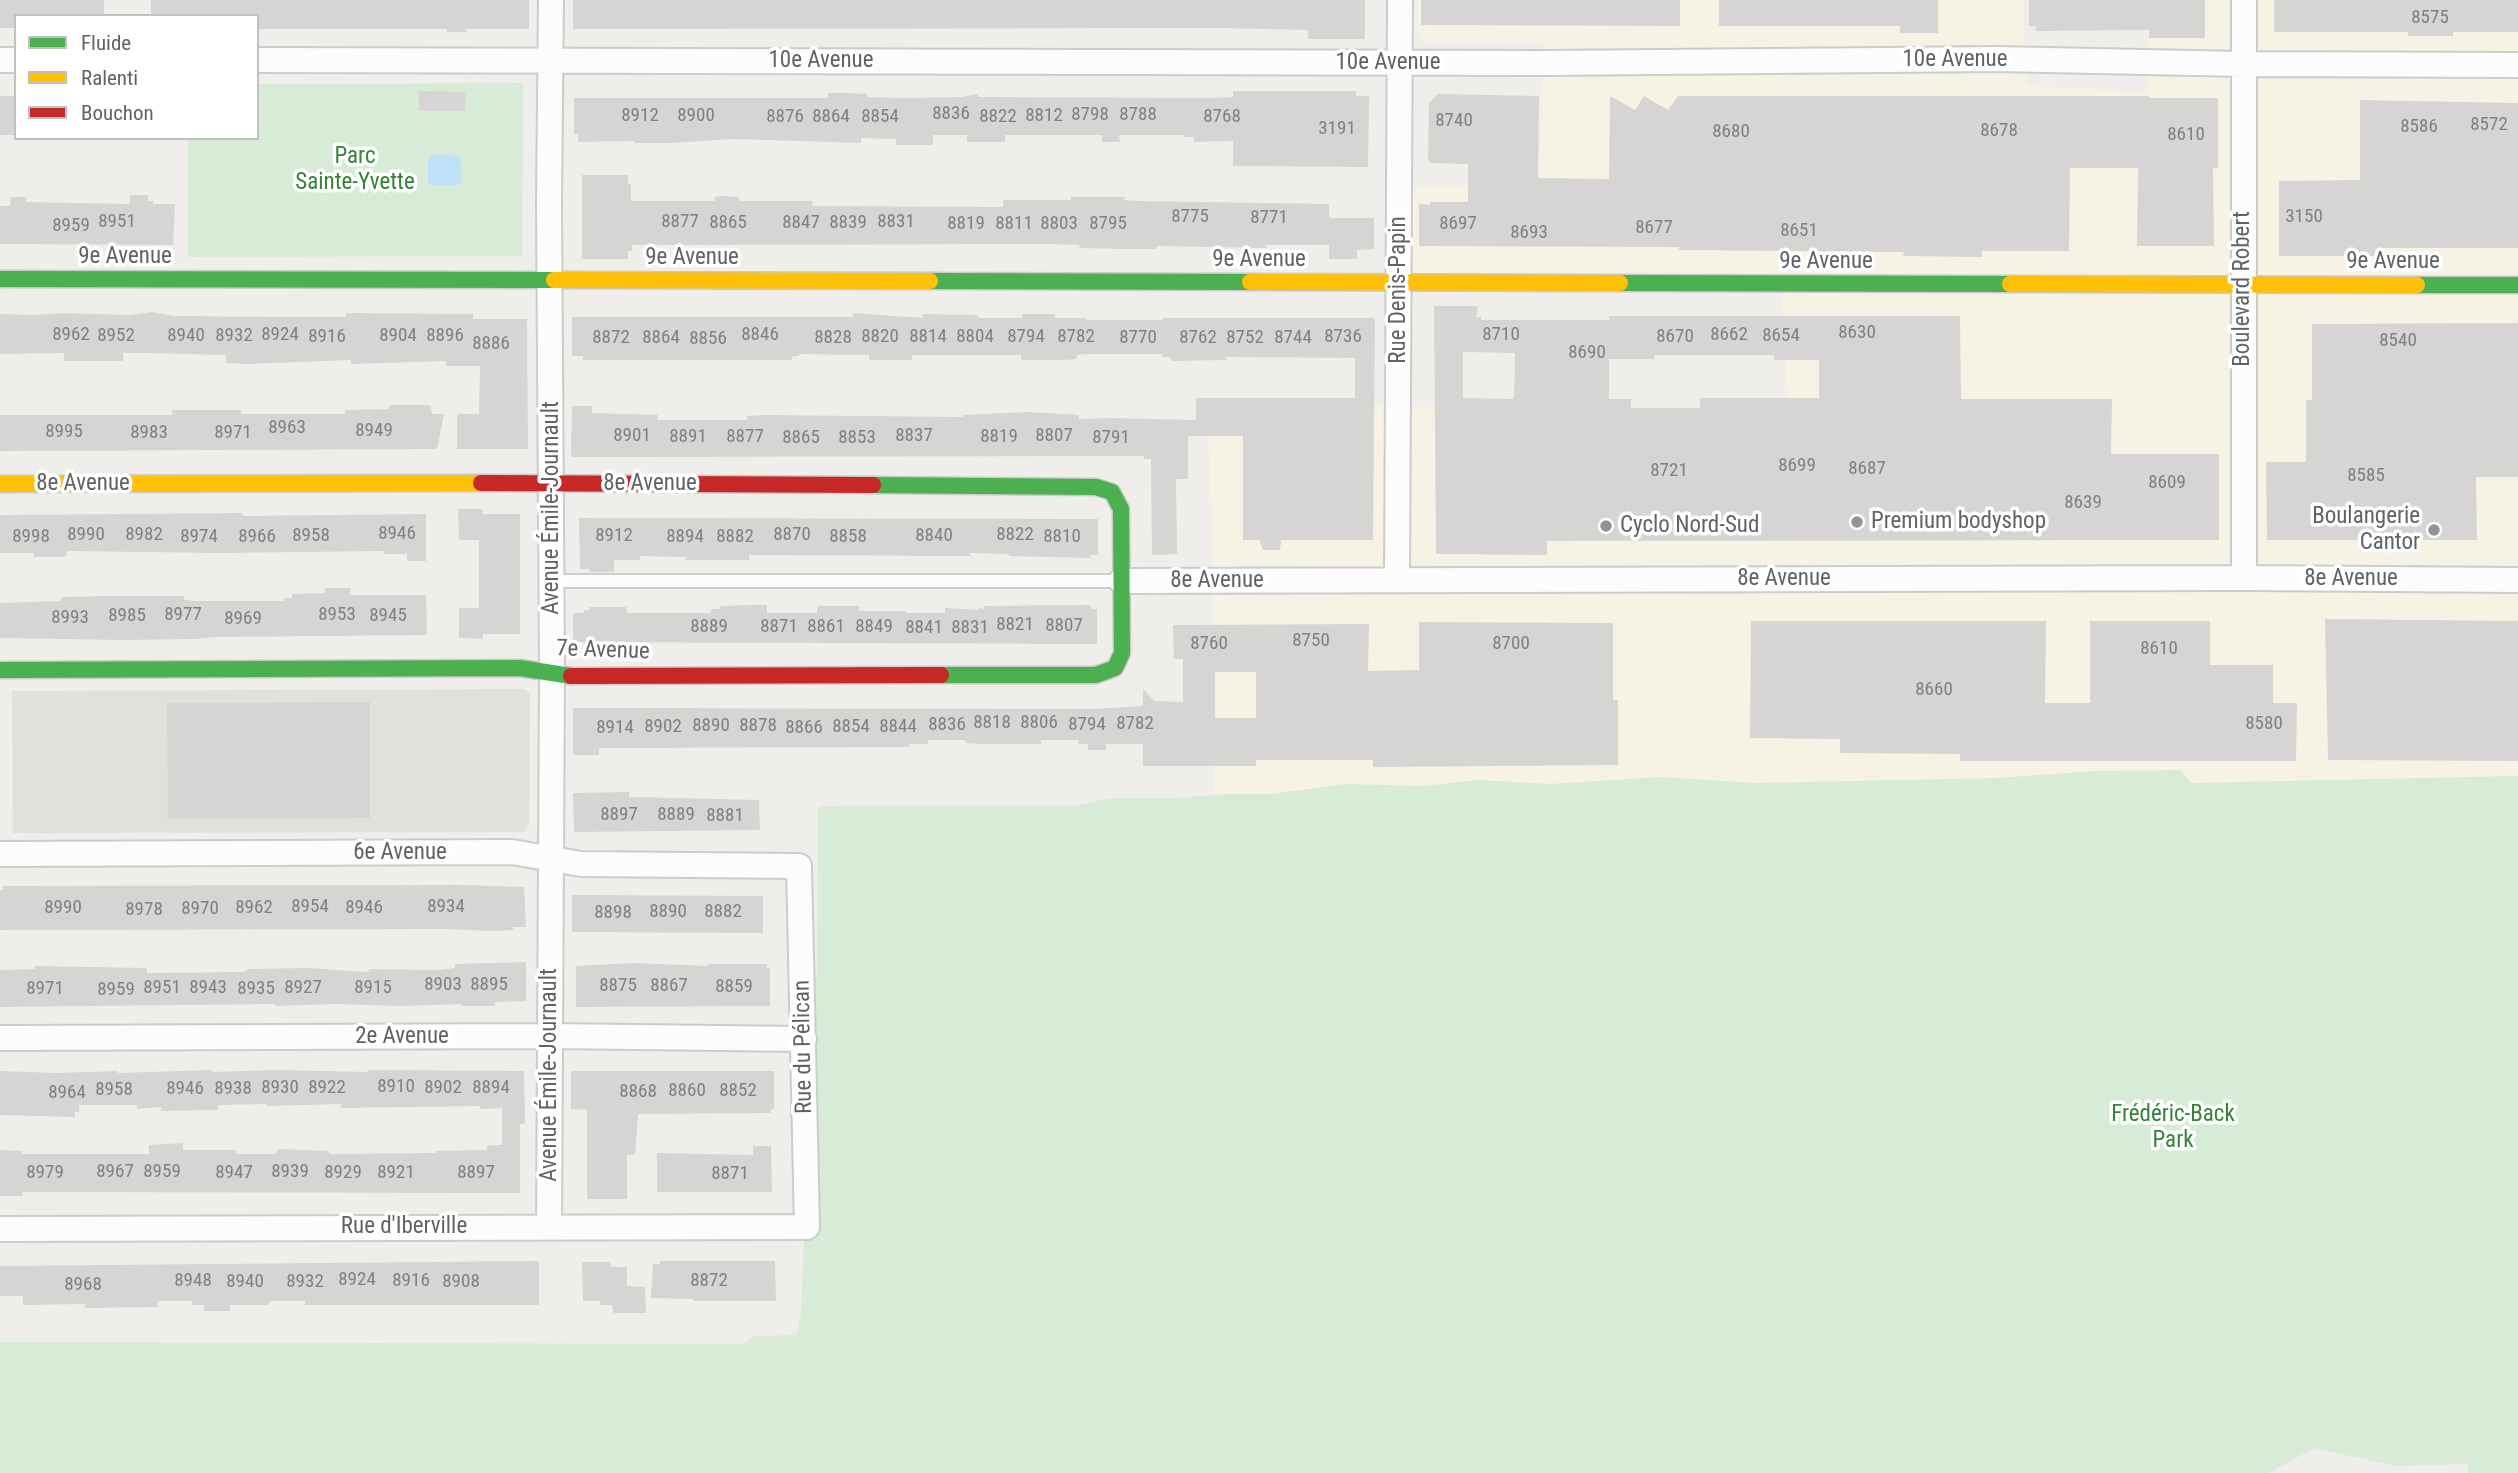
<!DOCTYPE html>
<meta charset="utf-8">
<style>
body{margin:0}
#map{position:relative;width:2518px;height:1473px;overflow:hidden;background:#efeeea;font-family:"Roboto Condensed",sans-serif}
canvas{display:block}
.legend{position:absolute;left:14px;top:14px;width:245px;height:126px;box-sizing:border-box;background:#fff;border:2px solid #bfc1c3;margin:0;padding:9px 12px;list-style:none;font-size:21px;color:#5f6368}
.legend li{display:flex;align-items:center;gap:14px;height:35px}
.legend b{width:35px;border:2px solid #bfc1c3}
</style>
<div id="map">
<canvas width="2518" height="1473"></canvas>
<ul class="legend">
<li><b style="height:9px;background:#4caf50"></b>Fluide</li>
<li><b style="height:9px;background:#ffc107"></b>Ralenti</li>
<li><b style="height:9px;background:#c62828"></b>Bouchon</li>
</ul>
</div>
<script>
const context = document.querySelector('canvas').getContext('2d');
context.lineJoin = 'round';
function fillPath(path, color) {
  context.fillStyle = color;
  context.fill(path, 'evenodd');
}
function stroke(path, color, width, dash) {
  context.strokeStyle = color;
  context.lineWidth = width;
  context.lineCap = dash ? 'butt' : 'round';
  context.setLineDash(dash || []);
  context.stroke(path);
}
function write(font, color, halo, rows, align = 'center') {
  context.font = font + ' "Roboto Condensed",sans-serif';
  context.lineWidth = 7;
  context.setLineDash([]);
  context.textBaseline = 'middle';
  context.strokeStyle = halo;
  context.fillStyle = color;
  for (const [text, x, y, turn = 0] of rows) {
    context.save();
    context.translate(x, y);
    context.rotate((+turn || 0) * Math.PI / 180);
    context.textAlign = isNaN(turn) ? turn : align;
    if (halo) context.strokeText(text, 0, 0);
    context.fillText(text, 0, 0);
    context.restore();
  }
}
fillPath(new Path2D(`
 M 1417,0 L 2024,0 L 2023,44 L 2026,86 L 2148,92 L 2149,0 L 2518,0 L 2518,776 L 1214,805 L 1213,582 L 1208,405 L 1788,410 L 1781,284 L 1398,284 L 1397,187 L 1538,185 L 1544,42 L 1425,43 L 1417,34 Z`), '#f7f3e4');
fillPath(new Path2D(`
 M 525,689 L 530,694 L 529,825 L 524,832 L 13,833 L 12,691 Z`), '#e2e0da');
fillPath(new Path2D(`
 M 523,83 L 522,256 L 188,257 L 188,138 L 257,138 L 257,84 Z
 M 2181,770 L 2191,783 L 2518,776 L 2518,1473 L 2468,1473 L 2468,1464 L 2396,1466 L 2314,1448 L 2269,1473 L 0,1473 L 0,1342 L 744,1344 L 754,1336 L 796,1335 L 801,1314 L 806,1187 L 804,1013 L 817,974 L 818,806 L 1078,805 L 1112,798 L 1177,798 L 1227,794 L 1270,794 L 1346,784 L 1423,786 L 1477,780 L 1550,784 L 1661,777 L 1756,783 L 1997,778 L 2095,771 Z`), '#d8ebd6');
fillPath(new Path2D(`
 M 432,154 L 460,156 L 462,181 L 459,185 L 430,185 L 428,181 L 428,159 Z`), '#bfe0f9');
fillPath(new Path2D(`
 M 0,0 L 104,0 L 104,16 L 16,16 L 16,28 L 0,28 Z
 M 151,0 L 529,0 L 529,29 L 466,29 L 467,32 L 447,32 L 447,29 L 257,29 L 257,16 L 151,16 Z
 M 573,0 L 1365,0 L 1365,39 L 1308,39 L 1308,30 L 1222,28 L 573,29 Z
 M 1421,0 L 1680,0 L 1680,26 L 1421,25 Z
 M 1719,0 L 1938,0 L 1938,33 L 1900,33 L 1900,26 L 1719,26 Z
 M 2029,0 L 2205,0 L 2205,38 L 2149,38 L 2149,30 L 2036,31 L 2036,26 L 2029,26 Z
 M 2274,0 L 2518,0 L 2518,32 L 2453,32 L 2453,36 L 2408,36 L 2408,32 L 2274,32 Z
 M 419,91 L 465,92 L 465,111 L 419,111 Z
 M 1233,91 L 1356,91 L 1356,96 L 1369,96 L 1368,167 L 1233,166 L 1233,141 L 1194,142 L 1194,137 L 1184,137 L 1184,135 L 1119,135 L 1120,142 L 1102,142 L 1102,135 L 1005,135 L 1005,142 L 967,142 L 967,135 L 933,135 L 933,145 L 896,145 L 896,139 L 861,138 L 861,143 L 733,139 L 673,143 L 634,143 L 634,141 L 578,142 L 578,134 L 574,134 L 574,98 L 828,98 L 828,93 L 848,93 L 867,94 L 867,97 L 906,98 L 962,97 L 978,94 L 978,97 L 1211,98 L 1233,97 Z
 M 1438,94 L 1539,96 L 1538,178 L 1609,179 L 1610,96 L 1635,110 L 1644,96 L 1668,110 L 1678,96 L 2149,96 L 2149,98 L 2218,98 L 2218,168 L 2213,168 L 2214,246 L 2137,246 L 2138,168 L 2070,168 L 2069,251 L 1982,251 L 1982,257 L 1903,256 L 1904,252 L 1679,250 L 1679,247 L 1419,246 L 1419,204 L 1430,205 L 1430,202 L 1468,202 L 1468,164 L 1430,163 L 1428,160 L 1429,103 Z
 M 0,96 L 16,96 L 16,135 L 0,135 Z
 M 2360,100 L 2518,103 L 2518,248 L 2383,248 L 2383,256 L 2279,256 L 2279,181 L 2360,180 Z
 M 582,175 L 628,175 L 628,184 L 631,184 L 631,201 L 715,201 L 715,197 L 723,196 L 739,197 L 739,201 L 813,201 L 812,206 L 1003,207 L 1003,200 L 1071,200 L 1071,197 L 1125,197 L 1124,200 L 1138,201 L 1329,204 L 1329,218 L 1374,218 L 1374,249 L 1357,250 L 1357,259 L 1329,259 L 1329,245 L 1266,245 L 1266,248 L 1157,246 L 1157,249 L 1126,249 L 1079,248 L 1080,245 L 1047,244 L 632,245 L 632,251 L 628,251 L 628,259 L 582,259 Z
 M 130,195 L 148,195 L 148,201 L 153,201 L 153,204 L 175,204 L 173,245 L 0,244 L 0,206 L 10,206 L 11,197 L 26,197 L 26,202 L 130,204 Z
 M 1434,306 L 1478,306 L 1476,317 L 1481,317 L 1481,320 L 1609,320 L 1609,316 L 1960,316 L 1961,399 L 2112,399 L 2111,454 L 2219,454 L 2219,540 L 1547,541 L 1547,555 L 1436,554 ZM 1463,352 L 1515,353 L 1514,399 L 1463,398 ZM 1654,355 L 1774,355 L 1774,360 L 1819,360 L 1819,398 L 1700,398 L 1700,408 L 1631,408 L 1631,399 L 1609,399 L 1609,359 L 1654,359 Z
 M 152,312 L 174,316 L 291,317 L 346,317 L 346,313 L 473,314 L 473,319 L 527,319 L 528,449 L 457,449 L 457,414 L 479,414 L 480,366 L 446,366 L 446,361 L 351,364 L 351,360 L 247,364 L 226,363 L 226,355 L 150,353 L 123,353 L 123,361 L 64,361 L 64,353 L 0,354 L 0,314 L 34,315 L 62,313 L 129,315 Z
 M 853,313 L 923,318 L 923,314 L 978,315 L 978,318 L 1022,318 L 1022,314 L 1055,314 L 1055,318 L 1086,318 L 1087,320 L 1162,320 L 1164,318 L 1375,318 L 1373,540 L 1281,540 L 1280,550 L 1263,550 L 1259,540 L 1243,540 L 1243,436 L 1188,436 L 1188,479 L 1176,479 L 1177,554 L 1152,555 L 1151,459 L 1144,459 L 1144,456 L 571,457 L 572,406 L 592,406 L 592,413 L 658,415 L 658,420 L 747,420 L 747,416 L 761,415 L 963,417 L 963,415 L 1028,412 L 1079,415 L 1079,419 L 1113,418 L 1196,420 L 1196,398 L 1355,398 L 1355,358 L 1226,357 L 1226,360 L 1171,361 L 1171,357 L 1162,357 L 1162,354 L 1087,354 L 1077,355 L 1077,359 L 1063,360 L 1021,360 L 1021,355 L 912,355 L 912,360 L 869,360 L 869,355 L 799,354 L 799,356 L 792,356 L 792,360 L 583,360 L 583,356 L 572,356 L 572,317 L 853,317 Z
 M 2518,323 L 2518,477 L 2476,477 L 2477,540 L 2267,540 L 2266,462 L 2306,462 L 2306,400 L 2312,400 L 2312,324 Z
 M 389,405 L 430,405 L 432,414 L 444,414 L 437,449 L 0,451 L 0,415 L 172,415 L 172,410 L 241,410 L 241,414 L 345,414 L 345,410 L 389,409 Z
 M 458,509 L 483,509 L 483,514 L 520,514 L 520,634 L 483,634 L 483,639 L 459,638 L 459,608 L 479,608 L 479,540 L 459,540 Z
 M 243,513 L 243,516 L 426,514 L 426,561 L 407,561 L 407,554 L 384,554 L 384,551 L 219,553 L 67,551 L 67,555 L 63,557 L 34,557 L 34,553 L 0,553 L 0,515 Z
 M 579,518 L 1098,519 L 1098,555 L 1090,555 L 1090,558 L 1009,556 L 1009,554 L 970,553 L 970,556 L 749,555 L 749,560 L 686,560 L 686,557 L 640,556 L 640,560 L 614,560 L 614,572 L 589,572 L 589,569 L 580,569 Z
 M 325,588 L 350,588 L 350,595 L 426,595 L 427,635 L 217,637 L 195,639 L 123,640 L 0,638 L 0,603 L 61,601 L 62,597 L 107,596 L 184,596 L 184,600 L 196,601 L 284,601 L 284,598 L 292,598 L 292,594 L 325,593 Z
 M 751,605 L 767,605 L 767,613 L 817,613 L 817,606 L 859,606 L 859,611 L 906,611 L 906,613 L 945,613 L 945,608 L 979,610 L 978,608 L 984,609 L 984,606 L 1091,605 L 1091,609 L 1097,609 L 1097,644 L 573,642 L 573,613 L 584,613 L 584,610 L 589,610 L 589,607 L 626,607 L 627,613 L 711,613 L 711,609 L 720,609 L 720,606 Z
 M 2325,619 L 2518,621 L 2518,761 L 2328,760 Z
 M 1751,621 L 2046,621 L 2045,703 L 2090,703 L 2090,621 L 2210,621 L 2210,665 L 2273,665 L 2273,703 L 2297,703 L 2296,761 L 1960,761 L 1960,754 L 1840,753 L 1840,739 L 1750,738 Z
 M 1419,622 L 1613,623 L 1613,700 L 1618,700 L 1618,765 L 1373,767 L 1373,760 L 1256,760 L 1256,766 L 1143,766 L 1143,744 L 1106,744 L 1106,750 L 1088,750 L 1088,744 L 1078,744 L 1078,740 L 1041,740 L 1041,744 L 984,744 L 965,743 L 965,740 L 928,740 L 928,744 L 909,744 L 909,747 L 599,748 L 599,755 L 573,755 L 573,708 L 1096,709 L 1143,706 L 1143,689 L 1155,701 L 1183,702 L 1183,659 L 1174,659 L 1173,625 L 1369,624 L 1368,671 L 1419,670 ZM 1215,672 L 1256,672 L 1256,718 L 1215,718 Z
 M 370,702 L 370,818 L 168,819 L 167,703 Z
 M 629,792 L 629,797 L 759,800 L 760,830 L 574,832 L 573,793 Z
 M 459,885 L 524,887 L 526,927 L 513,927 L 513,930 L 490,931 L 448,929 L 0,930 L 0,890 L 3,890 L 3,886 Z
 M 572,895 L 763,896 L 763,933 L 572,932 Z
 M 526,962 L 526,1001 L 495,1002 L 495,1006 L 462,1006 L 462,1004 L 400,1006 L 337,1004 L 275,1006 L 275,1004 L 0,1007 L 0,970 L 35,969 L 35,966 L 147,968 L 147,973 L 244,972 L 249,969 L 310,968 L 363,972 L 369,971 L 369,969 L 437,970 L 455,968 L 455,964 Z
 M 633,963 L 708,966 L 708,964 L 767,964 L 767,968 L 770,968 L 770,1006 L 576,1007 L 576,966 Z
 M 212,1070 L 212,1072 L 275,1070 L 368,1072 L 368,1070 L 524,1071 L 525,1124 L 520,1124 L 520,1193 L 24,1192 L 22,1192 L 22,1196 L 0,1196 L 0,1150 L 22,1151 L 22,1154 L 149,1154 L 149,1145 L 183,1143 L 183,1150 L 236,1150 L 236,1154 L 276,1154 L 277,1149 L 329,1151 L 329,1154 L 436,1153 L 436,1151 L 487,1150 L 487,1147 L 490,1145 L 502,1145 L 502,1108 L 480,1109 L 480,1106 L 341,1108 L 341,1104 L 267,1106 L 267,1104 L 218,1105 L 218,1110 L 161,1111 L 161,1107 L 137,1109 L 137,1105 L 79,1105 L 79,1112 L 75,1112 L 75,1117 L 0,1115 L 0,1071 L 57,1073 L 118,1071 L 118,1073 Z
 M 571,1071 L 774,1071 L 774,1109 L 771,1109 L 771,1113 L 638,1114 L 635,1155 L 627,1155 L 627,1199 L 587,1199 L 587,1110 L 571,1109 Z
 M 753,1146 L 771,1146 L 772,1192 L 657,1192 L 657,1153 L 753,1155 Z
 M 539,1261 L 539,1305 L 305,1305 L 305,1301 L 269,1301 L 269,1305 L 230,1305 L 230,1311 L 204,1311 L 204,1305 L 192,1305 L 192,1301 L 158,1301 L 158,1307 L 85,1308 L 85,1304 L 23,1305 L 23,1296 L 0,1296 L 0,1266 Z
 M 660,1261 L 775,1261 L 776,1301 L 693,1301 L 693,1299 L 651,1298 L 653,1264 L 660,1264 Z
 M 582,1262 L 610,1262 L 612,1267 L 627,1267 L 627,1286 L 645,1287 L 646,1313 L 614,1313 L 612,1305 L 601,1305 L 600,1301 L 583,1301 Z`), '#d6d5d3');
const lane = new Path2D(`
 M 552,581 L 1121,581`);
const street = new Path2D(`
 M 0,60 L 16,60
 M 257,60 L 1544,63 L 1997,59 L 2243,64 L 2518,65
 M 2244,578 L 2244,0
 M 1397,579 L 1400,0
 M 1121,581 L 2244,578 L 2518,580
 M 0,854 L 512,852 L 581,864 L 799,866 L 807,1227 L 0,1229
 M 0,1038 L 551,1036 L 804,1039
 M 549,1227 L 552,673 L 549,203 L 551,0`);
const fast = new Path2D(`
 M 0,279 L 554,280
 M 930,281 L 1250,282
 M 1620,283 L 2010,284
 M 2417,285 L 2518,285
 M 873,485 L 1096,487 L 1112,492 L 1121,509 L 1122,653 L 1115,668 L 1096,675 L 941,675
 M 0,670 L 520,668 L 571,676`);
const slow = new Path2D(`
 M 554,280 L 930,281
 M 1250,282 L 1620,283
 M 2010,284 L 2417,285
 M 0,484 L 481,483`);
const jam = new Path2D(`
 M 481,483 L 873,485
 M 571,676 L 941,675`);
stroke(lane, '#cbcccc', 16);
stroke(street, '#cbcccc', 28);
stroke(fast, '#cacacb', 19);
stroke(slow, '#cacacb', 19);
stroke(jam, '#cacacb', 19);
stroke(lane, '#fdfcfc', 12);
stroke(street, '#fdfcfc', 24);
stroke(fast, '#4caf50', 16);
stroke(slow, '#ffc107', 16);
stroke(jam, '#c62828', 16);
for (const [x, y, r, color] of [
 [1857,522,7,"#919496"],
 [1606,526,7,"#919496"],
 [2434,530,7,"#919496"]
]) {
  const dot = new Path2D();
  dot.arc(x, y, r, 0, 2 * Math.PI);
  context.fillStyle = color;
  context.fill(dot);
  stroke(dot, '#fff', 2.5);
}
write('19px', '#7e8184', null, [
 ["8575",2430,18],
 ["8836",951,114],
 ["8798",1090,115],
 ["8788",1138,115],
 ["8912",640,116],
 ["8900",696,116],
 ["8812",1044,116],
 ["8876",785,117],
 ["8864",831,117],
 ["8854",880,117],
 ["8822",998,117],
 ["8768",1222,117],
 ["8740",1454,121],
 ["8572",2489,125],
 ["8586",2419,127],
 ["3191",1337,129],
 ["8678",1999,131],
 ["8680",1731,132],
 ["8610",2186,135],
 ["8775",1190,217],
 ["3150",2304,217],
 ["8771",1269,218],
 ["8951",117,222],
 ["8877",680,222],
 ["8831",896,222],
 ["8865",728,223],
 ["8847",801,223],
 ["8839",848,223],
 ["8819",966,224],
 ["8811",1014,224],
 ["8803",1059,224],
 ["8795",1108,224],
 ["8697",1458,224],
 ["8959",71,226],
 ["8677",1654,228],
 ["8651",1799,231],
 ["8693",1529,233],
 ["8630",1857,333],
 ["8962",71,335],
 ["8924",280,335],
 ["8846",760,335],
 ["8710",1501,335],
 ["8662",1729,335],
 ["8952",116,336],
 ["8940",186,336],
 ["8932",234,336],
 ["8904",398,336],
 ["8896",445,336],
 ["8654",1781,336],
 ["8916",327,337],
 ["8820",880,337],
 ["8814",928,337],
 ["8804",975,337],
 ["8794",1026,337],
 ["8782",1076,337],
 ["8736",1343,337],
 ["8670",1675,337],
 ["8872",611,338],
 ["8864",661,338],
 ["8828",833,338],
 ["8770",1138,338],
 ["8762",1198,338],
 ["8752",1245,338],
 ["8744",1293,338],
 ["8856",708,339],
 ["8540",2398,341],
 ["8886",491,344],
 ["8690",1587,353],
 ["8963",287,428],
 ["8949",374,431],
 ["8995",64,432],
 ["8983",149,433],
 ["8971",233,433],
 ["8901",632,436],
 ["8837",914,436],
 ["8807",1054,436],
 ["8891",688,437],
 ["8877",745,437],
 ["8819",999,437],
 ["8865",801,438],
 ["8853",857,438],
 ["8791",1111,438],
 ["8699",1797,466],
 ["8687",1867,469],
 ["8721",1669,471],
 ["8585",2366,476],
 ["8609",2167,483],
 ["8639",2083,503],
 ["8946",397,534],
 ["8990",86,535],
 ["8982",144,535],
 ["8870",792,535],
 ["8822",1015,535],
 ["8958",311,536],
 ["8912",614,536],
 ["8840",934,536],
 ["8998",31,537],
 ["8974",199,537],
 ["8966",257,537],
 ["8894",685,537],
 ["8882",735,537],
 ["8858",848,537],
 ["8810",1062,537],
 ["8977",183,615],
 ["8953",337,615],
 ["8985",127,616],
 ["8945",388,616],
 ["8993",70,618],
 ["8969",243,619],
 ["8821",1015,625],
 ["8807",1064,626],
 ["8889",709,627],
 ["8871",779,627],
 ["8861",826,627],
 ["8849",874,627],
 ["8841",924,628],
 ["8831",970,628],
 ["8750",1311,641],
 ["8760",1209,644],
 ["8700",1511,644],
 ["8610",2159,649],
 ["8660",1934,690],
 ["8818",992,723],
 ["8806",1039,723],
 ["8782",1135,724],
 ["8580",2264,724],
 ["8836",947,725],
 ["8794",1087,725],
 ["8890",711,726],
 ["8878",758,726],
 ["8902",663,727],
 ["8854",851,727],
 ["8844",898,727],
 ["8914",615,728],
 ["8866",804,728],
 ["8897",619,815],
 ["8889",676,815],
 ["8881",725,816],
 ["8954",310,907],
 ["8934",446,907],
 ["8990",63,908],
 ["8962",254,908],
 ["8946",364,908],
 ["8970",200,909],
 ["8978",144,910],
 ["8890",668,912],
 ["8882",723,912],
 ["8898",613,913],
 ["8903",443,985],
 ["8895",489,985],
 ["8875",618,986],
 ["8867",669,986],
 ["8859",734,987],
 ["8951",162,988],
 ["8943",208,988],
 ["8927",303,988],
 ["8915",373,988],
 ["8971",45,989],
 ["8935",256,989],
 ["8959",116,990],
 ["8910",396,1087],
 ["8930",280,1088],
 ["8922",327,1088],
 ["8902",443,1088],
 ["8894",491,1088],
 ["8946",185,1089],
 ["8938",233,1089],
 ["8958",114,1090],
 ["8860",687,1091],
 ["8852",738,1091],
 ["8868",638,1092],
 ["8964",67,1093],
 ["8967",115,1172],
 ["8959",162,1172],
 ["8939",290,1172],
 ["8979",45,1173],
 ["8947",234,1173],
 ["8929",343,1173],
 ["8921",396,1173],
 ["8897",476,1173],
 ["8871",730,1174],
 ["8924",357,1280],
 ["8948",193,1281],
 ["8916",411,1281],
 ["8872",709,1281],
 ["8940",245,1282],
 ["8932",305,1282],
 ["8908",461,1282],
 ["8968",83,1285]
]);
write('23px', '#5f6368', '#fff', [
 ["10e Avenue",1955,60],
 ["10e Avenue",821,61],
 ["10e Avenue",1388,63],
 ["9e Avenue",125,257],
 ["9e Avenue",692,258],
 ["9e Avenue",1259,260],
 ["9e Avenue",1826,262],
 ["9e Avenue",2393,262],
 ["Boulevard Robert",2243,289,-90],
 ["Rue Denis-Papin",1399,290,-90],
 ["8e Avenue",83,484],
 ["8e Avenue",650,484],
 ["Avenue Émile-Journault",552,508,-90],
 ["8e Avenue",1784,579],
 ["8e Avenue",2351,579],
 ["8e Avenue",1217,581],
 ["7e Avenue",603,651,2],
 ["6e Avenue",400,853],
 ["2e Avenue",402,1037],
 ["Rue du Pélican",804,1047,-91],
 ["Avenue Émile-Journault",550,1075,-90],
 ["Rue d'Iberville",404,1227]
]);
write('23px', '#348238', '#fff', [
 ["Parc",355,157],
 ["Sainte-Yvette",355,183],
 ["Frédéric-Back",2173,1115],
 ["Park",2173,1141]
]);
write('23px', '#5f6368', '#fff', [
 ["Boulangerie",2420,517,"right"],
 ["Cantor",2420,543,"right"],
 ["Premium bodyshop",1871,522],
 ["Cyclo Nord-Sud",1620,526]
], 'left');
</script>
